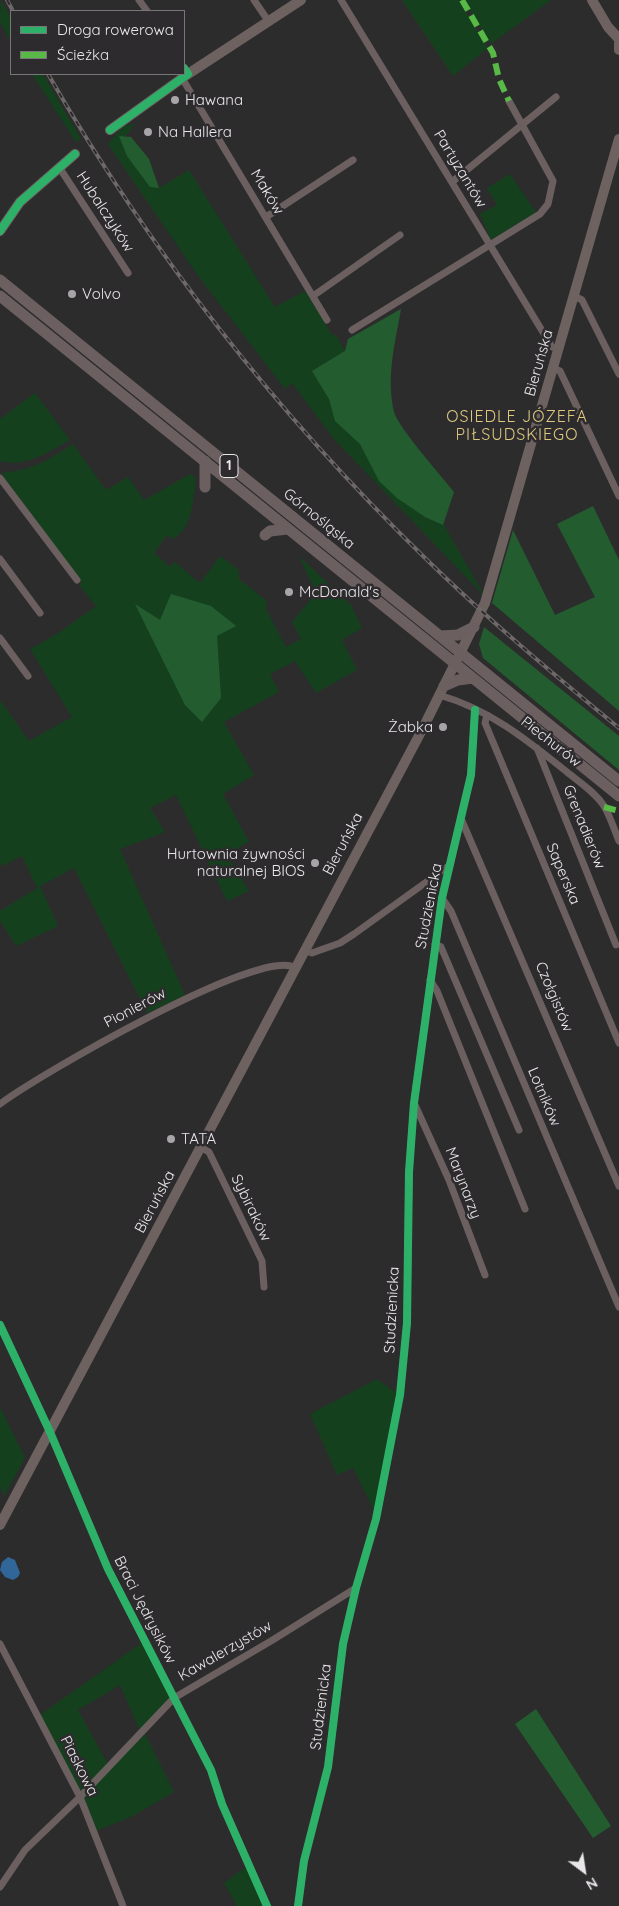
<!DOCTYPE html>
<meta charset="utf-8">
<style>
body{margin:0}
#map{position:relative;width:619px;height:1906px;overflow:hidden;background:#2d2c2d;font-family:Quicksand,sans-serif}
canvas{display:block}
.legend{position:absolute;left:10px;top:10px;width:175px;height:65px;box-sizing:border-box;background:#2d2b2e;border:1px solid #787678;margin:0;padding:6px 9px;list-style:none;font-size:15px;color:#e8e6e8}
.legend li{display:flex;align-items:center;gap:10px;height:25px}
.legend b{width:25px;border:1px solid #787678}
.north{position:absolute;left:559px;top:1846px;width:50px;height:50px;-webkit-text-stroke:4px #2d2b2e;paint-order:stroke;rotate:149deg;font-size:14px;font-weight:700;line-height:20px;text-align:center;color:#e8e6e8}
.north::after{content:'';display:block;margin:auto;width:18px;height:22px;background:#e8e6e8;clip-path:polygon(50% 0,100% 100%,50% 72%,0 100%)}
</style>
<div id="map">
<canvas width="619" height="1906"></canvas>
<ul class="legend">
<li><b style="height:6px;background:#2db169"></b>Droga rowerowa</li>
<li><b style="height:6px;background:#58b947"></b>Ścieżka</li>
</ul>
<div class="north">N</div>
</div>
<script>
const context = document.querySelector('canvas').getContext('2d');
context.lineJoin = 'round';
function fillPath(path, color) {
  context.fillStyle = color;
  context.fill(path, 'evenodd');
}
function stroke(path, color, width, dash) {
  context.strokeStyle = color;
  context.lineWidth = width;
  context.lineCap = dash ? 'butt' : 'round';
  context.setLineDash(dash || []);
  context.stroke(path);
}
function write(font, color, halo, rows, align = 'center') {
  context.font = font + ' Quicksand,sans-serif';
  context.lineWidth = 5;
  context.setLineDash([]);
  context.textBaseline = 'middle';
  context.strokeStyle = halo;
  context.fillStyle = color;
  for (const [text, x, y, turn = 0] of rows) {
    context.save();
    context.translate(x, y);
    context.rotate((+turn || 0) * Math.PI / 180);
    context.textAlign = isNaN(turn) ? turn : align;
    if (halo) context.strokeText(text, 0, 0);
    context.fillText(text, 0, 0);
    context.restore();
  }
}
fillPath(new Path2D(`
 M 1,0 L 11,18 L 11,41 L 0,23 Z
 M 402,0 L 459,0 L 488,48 L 453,76 Z
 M 464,0 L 551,0 L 491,44 Z
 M 32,74 L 43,74 L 81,139 L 76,142 Z
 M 135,124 L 124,138 L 159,188 L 189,170 L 275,307 L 305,291 L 332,335 L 336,335 L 485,597 L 334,439 L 292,383 L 285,389 L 196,273 L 108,144 L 123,126 Z
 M 510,174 L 536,212 L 491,240 L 480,214 L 497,205 L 487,188 Z
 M 35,393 L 70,440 C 49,452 25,468 0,461 L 0,419 Z
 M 73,444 L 106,490 L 128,477 L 144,500 L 190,474 L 196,478 C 193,498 193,528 173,539 L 167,535 L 154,553 L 170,567 L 175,562 L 200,583 L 220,556 L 239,570 L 239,579 L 267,601 L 266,609 L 286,647 L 301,639 L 292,622 L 316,593 L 299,556 L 351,605 L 362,628 L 342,640 L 357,670 L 316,693 L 295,661 L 270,674 L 279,692 L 224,722 L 254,775 L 223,794 L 249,842 L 226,854 L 249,891 L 227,901 L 176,795 L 150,808 L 165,832 L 120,849 L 185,995 L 147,1013 L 74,868 L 40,886 L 58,926 L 16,946 L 0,921 L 0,911 L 37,888 L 22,856 L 2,866 L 0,863 L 0,700 L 29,741 L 72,717 L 30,649 L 57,634 L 96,606 L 79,585 L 82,582 L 1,473 C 32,470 48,460 73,444 Z
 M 377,1379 L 398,1394 L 375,1512 L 353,1468 L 337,1475 L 310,1414 Z
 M 0,1407 L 25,1458 L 4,1496 L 0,1487 Z
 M 143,1642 L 172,1697 L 140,1731 L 120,1685 L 78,1710 L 108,1764 L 80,1793 L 40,1715 Z
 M 145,1734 L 174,1792 L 133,1816 L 96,1831 L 82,1796 Z
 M 246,1867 L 248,1871 L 263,1906 L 237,1906 L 224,1883 Z`), '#15401e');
fillPath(new Path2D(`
 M 119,136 L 131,137 L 149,159 L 159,188 L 150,187 L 127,156 Z
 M 401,309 C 395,343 386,377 394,412 C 398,427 442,477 454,492 L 443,525 L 425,517 L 397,498 L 379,481 L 360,444 L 335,421 L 329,399 L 312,371 L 345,351 L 348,339 Z
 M 593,506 L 619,560 L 619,711 L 492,603 L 513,530 L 555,615 L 595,597 L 557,524 Z
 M 171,594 L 211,606 L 236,626 L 217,636 L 221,698 L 202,722 L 185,705 L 135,604 L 160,620 Z
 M 484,627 L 619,736 L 619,770 L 483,658 L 479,644 Z
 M 536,1709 L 611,1826 L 593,1838 L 515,1724 Z`), '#235d2f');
fillPath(new Path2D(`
 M 8,1557 L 15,1560 L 20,1573 L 18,1577 L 13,1580 L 5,1577 L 0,1570 L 2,1562 Z`), '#316699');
stroke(new Path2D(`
 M 139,0 L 147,11
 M 254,0 L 269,22
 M 341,0 L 552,347 L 558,349
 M 182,78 L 327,320
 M 59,167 L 128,273
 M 452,182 L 556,97
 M 266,217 L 353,160
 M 313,296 L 400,235
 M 574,296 L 582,300 L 619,374
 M 352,330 L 540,214 L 548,204 L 553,181 L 509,101
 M 553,368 L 560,371 L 619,496
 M 0,478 L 77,580
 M 0,559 L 40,613
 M 0,638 L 28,676
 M 439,695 C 489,709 527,740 567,772 C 579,782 595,792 604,806 C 610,816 614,829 619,841
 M 487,715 L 485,723 L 619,1043
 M 537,748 L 616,945
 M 462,821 L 619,1186
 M 442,898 L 451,911 L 619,1307
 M 435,944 L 441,947 L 519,1130
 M 304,950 L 312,953 L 340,943 L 354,934 L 450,865
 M 430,980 L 437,991 L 525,1209
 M 0,1104 C 39,1075 256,949 294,967
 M 415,1105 L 449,1180 L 485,1275
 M 200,1147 L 209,1152 L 262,1261 L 264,1287
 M 0,1325 L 50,1432 L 108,1569 L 211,1770 L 222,1804 L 267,1906
 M 0,1644 L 80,1797 L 123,1906
 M 0,1887 L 25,1850 L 80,1797 L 174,1698 L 271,1641 L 356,1588
 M 298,1906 L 304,1861 L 328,1767 L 343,1644 L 356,1588 L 376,1519 L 400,1395 L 407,1323 L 409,1172 L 414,1103 L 442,898 L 471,775 L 475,710`), '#6b605f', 7);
stroke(new Path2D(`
 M 592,0 L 608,27 L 619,39
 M 619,43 L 619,50
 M 110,130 L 188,74 L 301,0
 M 0,231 L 20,202 L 75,154
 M 0,1525 L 422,730 L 485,603 L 619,139`), '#6e6261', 10);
stroke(new Path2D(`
 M 0,280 L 619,781
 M 0,296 L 619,796
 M 205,487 L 205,461
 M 265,535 L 270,531 L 288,529
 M 441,636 L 458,635 L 474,627
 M 444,686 L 458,680 L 473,678`), '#6b5f60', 11);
const rail = new Path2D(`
 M 7,0 L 13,11
 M 48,74 C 150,251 278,415 424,557 C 486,618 552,673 619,728`);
stroke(rail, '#6f6868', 4);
stroke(rail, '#2d2b2e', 2, [5.5]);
stroke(new Path2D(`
 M 462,0 L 493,53 L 499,79 L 509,101
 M 604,807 L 619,811`), '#58b947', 6, [12, 6]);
stroke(new Path2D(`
 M 110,130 L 188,74 L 184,68
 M 0,231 L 20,202 L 75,154
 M 0,1325 L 50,1432 L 108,1569 L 211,1770 L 222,1804 L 267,1906
 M 298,1906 L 304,1861 L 328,1767 L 343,1644 L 356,1588 L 376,1519 L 400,1395 L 407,1323 L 409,1172 L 414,1103 L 442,898 L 471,775 L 475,710`), '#2db169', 8);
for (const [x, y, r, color] of [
 [175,100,5,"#a7a5a7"],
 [148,132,5,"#a7a5a7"],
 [72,294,5,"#a7a5a7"],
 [289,592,5,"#a7a5a7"],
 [443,727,5,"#a7a5a7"],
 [315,863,5,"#a7a5a7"],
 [171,1139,5,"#a7a5a7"]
]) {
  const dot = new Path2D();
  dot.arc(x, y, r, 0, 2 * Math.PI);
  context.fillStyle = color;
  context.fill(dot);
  stroke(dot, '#2d2b2e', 2);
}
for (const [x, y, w] of [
 [229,466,18]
]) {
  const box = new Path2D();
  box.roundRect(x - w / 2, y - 11.5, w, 23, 4);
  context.fillStyle = '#2d2b2e';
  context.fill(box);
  stroke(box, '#e8e6e8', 1);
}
write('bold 14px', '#e8e6e8', null, [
 ["1",229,466]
]);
write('15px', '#e8e6e8', '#2d2b2e', [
 ["Hawana",185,100],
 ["Na Hallera",158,132],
 ["Volvo",82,294],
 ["McDonald's",299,592],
 ["Żabka",433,727,"right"],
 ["Hurtownia żywności",305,854,"right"],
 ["naturalnej BIOS",305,871,"right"],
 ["TATA",181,1139]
], 'left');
write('15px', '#e8e6e8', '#2d2b2e', [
 ["Partyzantów",460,169,59],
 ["Maków",267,192,59],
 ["Hubalczyków",105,212,57],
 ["Bieruńska",539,363,-74],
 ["Górnośląska",319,519,39],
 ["Piechurów",551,742,38],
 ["Grenadierów",584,827,68],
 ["Bieruńska",343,844,-62],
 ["Saperska",563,874,67],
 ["Studzienicka",429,906,-79],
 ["Czołgistów",554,997,67],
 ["Pionierów",135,1008,-28],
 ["Lotników",544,1097,67],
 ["Marynarzy",463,1183,69],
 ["Bieruńska",155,1202,-62],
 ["Sybiraków",251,1208,64],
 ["Studzienicka",392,1310,-87],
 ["Braci Jędrysików",145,1610,63],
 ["Kawalerzystów",225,1651,-30],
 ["Studzienicka",321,1707,-83],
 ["Piaskowa",79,1766,63]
]);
context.letterSpacing = '1px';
write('16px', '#dbca7c', '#2d2b2e', [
 ["OSIEDLE JÓZEFA",517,417],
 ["PIŁSUDSKIEGO",517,435]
]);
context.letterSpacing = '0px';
</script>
